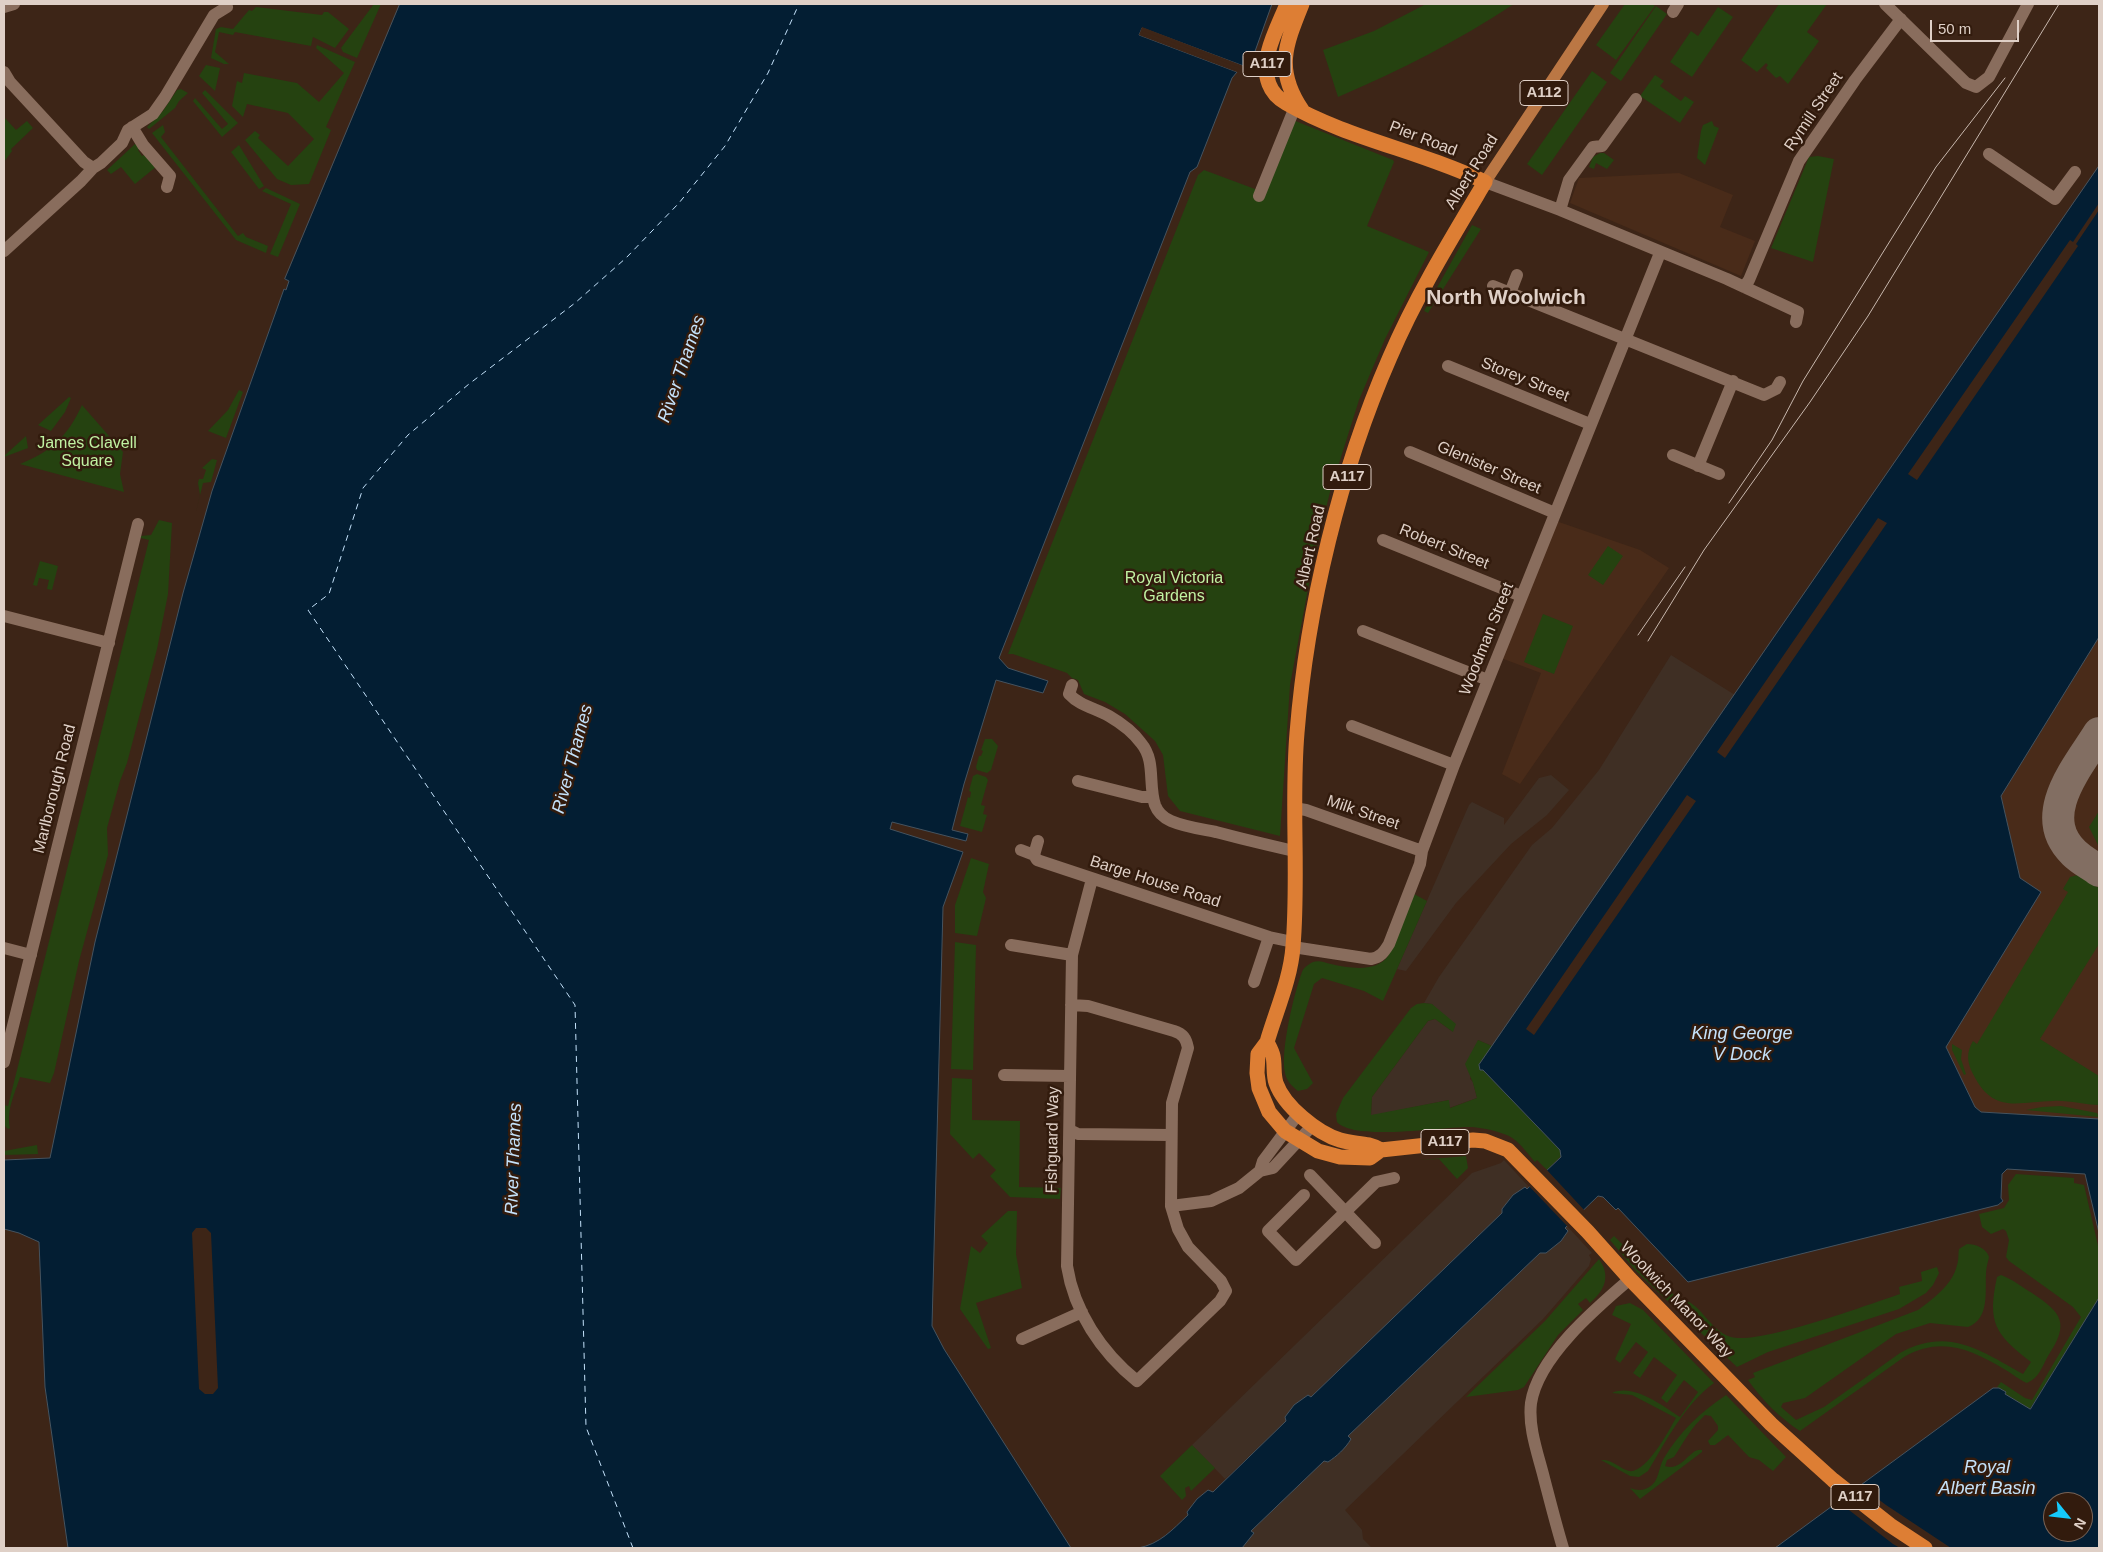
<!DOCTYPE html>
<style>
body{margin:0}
#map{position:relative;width:2103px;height:1552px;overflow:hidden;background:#3d2517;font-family:Helvetica,sans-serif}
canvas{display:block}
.frame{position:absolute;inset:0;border:5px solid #dfd0c7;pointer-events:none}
.north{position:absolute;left:2043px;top:1492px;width:50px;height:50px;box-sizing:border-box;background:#321b0d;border:1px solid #776357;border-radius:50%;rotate:119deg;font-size:14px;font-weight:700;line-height:20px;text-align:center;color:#dfd0c7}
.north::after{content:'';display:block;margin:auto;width:18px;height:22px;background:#15cafb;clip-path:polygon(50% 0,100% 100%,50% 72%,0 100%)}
.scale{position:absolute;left:1930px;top:20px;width:89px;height:22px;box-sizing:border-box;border:2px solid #dfd0c7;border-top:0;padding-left:6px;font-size:15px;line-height:18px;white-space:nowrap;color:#dfd0c7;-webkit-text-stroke:4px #321b0d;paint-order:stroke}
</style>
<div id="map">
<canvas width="2103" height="1552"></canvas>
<div class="frame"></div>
<div class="north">N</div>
<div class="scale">50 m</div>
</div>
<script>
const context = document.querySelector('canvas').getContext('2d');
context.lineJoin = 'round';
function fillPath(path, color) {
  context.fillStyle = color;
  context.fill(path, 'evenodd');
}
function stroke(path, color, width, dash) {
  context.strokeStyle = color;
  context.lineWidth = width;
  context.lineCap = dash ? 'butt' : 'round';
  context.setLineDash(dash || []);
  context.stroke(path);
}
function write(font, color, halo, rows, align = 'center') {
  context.font = font + ' Helvetica,sans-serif';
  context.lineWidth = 5;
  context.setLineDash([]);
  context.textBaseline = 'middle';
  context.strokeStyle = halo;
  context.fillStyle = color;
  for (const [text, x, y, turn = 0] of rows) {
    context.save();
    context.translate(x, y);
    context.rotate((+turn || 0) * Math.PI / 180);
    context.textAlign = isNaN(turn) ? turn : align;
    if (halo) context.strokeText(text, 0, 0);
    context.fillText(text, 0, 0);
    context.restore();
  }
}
fillPath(new Path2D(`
 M 1679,173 L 1733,195 L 1720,227 L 1755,241 L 1741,276 L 1570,203 L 1579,178 Z
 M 1556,521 L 1640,550 L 1669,568 L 1520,784 L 1502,774 L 1541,673 L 1501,658 Z
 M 2099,637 L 2099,1119 L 1981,1112 L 1975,1107 L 1946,1047 L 2020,878 L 2001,796 Z`), '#492b19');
fillPath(new Path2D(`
 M 1671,655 L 1735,695 L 1492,1046 L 1478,1040 L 1470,1079 L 1473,1082 L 1477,1098 L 1449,1108 L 1448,1100 L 1371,1116 L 1372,1097 L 1428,1021 L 1435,1019 L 1453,1032 L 1432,1004 L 1424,1003 L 1439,977 L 1532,845 L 1552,828 L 1599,770 Z
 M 1551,775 L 1569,790 L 1547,815 L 1511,844 L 1456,903 L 1406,971 L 1397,969 L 1469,805 L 1472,802 L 1504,818 L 1504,825 L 1539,778 Z
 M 1504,1160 L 1529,1187 L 1513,1195 L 1502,1209 L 1503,1213 L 1311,1397 L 1294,1405 L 1285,1417 L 1286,1421 L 1225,1479 L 1192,1445 L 1472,1173 L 1501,1163 Z
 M 1567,1226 L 1592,1253 L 1589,1255 L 1591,1259 L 1589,1266 L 1543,1319 L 1345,1510 L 1362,1530 L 1363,1539 L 1372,1548 L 1242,1548 L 1253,1534 L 1251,1531 L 1324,1461 L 1326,1462 L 1338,1454 L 1351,1439 L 1348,1436 L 1541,1252 L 1546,1253 L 1561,1241 L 1568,1231 L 1565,1228 Z`), '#3f2f24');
fillPath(new Path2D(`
 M 374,4 L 381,4 L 357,58 L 343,52 L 341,48 Z
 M 1426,4 L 1514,4 C 1458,41 1399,71 1338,97 L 1323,50 L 1374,31 Z
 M 1625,4 L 1652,4 L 1655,6 L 1616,60 L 1596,45 Z
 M 1779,4 L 1827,4 L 1807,32 L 1819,41 L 1788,84 L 1780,76 L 1776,78 L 1766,68 L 1768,65 L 1766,63 L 1757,72 L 1741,60 Z
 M 1656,6 L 1667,14 L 1621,81 L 1610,73 Z
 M 256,7 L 322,15 L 324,12 L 328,12 L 349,29 L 335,48 L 313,37 L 311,46 L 235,32 L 233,35 L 219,32 L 215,52 L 229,64 L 224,64 L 211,58 L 216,29 L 221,27 L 233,29 L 249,10 L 252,11 Z
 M 1718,7 L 1733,17 L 1692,77 L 1670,62 L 1691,31 L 1698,36 Z
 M 317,45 L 355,62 L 326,127 L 331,130 L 309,184 L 291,185 L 277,179 L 245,140 L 255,131 L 260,135 L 258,138 L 288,166 L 314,139 L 288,113 L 247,104 L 243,117 L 232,106 L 237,81 L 242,83 L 244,73 L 297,83 L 319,102 L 344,73 L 316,48 Z
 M 206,65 L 220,68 L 215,91 L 199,76 Z
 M 1592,71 L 1607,82 L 1542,175 L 1527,164 Z
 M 1655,75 L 1664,81 L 1660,86 L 1681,101 L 1685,96 L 1694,102 L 1680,123 L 1640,96 Z
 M 181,89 L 188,93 L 179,101 L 175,108 L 149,129 L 147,127 L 163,111 L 177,90 Z
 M 205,90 L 238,123 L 222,137 L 193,101 L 195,98 L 222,129 L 228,124 L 202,93 Z
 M 4,117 L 16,130 L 27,121 L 33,128 L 11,149 L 12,151 L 4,162 Z
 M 1293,120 L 1393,160 L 1394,162 L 1367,226 L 1429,252 L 1385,339 L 1359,400 L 1330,492 L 1314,557 L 1290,685 L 1280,836 L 1180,811 L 1168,796 L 1163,755 L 1155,741 L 1125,714 L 1105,702 L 1084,694 L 1078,680 L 1072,678 L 1067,673 L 1013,654 L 1008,654 L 1198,175 L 1204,170 L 1263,192 Z
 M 1712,121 L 1714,126 L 1719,128 L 1705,165 L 1697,158 L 1701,131 L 1703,125 Z
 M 163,125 L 165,132 L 161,137 L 238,236 L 243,233 L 246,237 L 268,246 L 266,253 L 236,240 L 152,133 Z
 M 135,144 L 142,147 L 138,150 L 142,156 L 147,153 L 157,166 L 135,184 L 121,167 L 111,174 L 107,170 Z
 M 239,145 L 264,186 L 259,189 L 231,152 Z
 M 1600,153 L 1604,153 L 1614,160 L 1607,169 L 1596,163 L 1594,169 L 1589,167 L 1593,157 Z
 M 1818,156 L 1834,159 L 1813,262 L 1771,248 L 1809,157 Z
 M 266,188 L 300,204 L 278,257 L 270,254 L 291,204 L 262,191 Z
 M 1472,225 L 1481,229 L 1428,313 L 1424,311 Z
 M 239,390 L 243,392 L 226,438 L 208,431 L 228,410 Z
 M 69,397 L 71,398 L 65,412 L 51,431 L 38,425 Z
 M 82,405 L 123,452 L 120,474 L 124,492 L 20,464 C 52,451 67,437 82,405 Z
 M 26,436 L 28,448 L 4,457 L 4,456 Z
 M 212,459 L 217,460 L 211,482 L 203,483 L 196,512 L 200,495 L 198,483 L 199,479 L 203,479 L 206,470 L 202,468 Z
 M 159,520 L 172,523 L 168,594 L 157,649 L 127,763 L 120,781 L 107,828 L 108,855 L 79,961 L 54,1073 L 50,1083 L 20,1077 C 15,1093 6,1111 10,1128 L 8,1129 L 4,1125 L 4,1105 L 8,1106 L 10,1098 L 149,540 L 141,538 L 141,536 L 151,535 Z
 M 1608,546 L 1623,556 L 1603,585 L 1588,575 Z
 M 40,561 L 58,566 L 52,590 L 47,589 L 49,580 L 39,578 L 37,586 L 33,585 Z
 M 1543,614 L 1573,626 L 1554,674 L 1524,662 Z
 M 985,739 L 992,739 L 998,746 L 991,770 L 987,773 L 977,770 L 976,767 L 979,756 L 981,756 L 983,751 L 981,750 Z
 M 977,774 L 986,777 L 988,780 L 981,805 L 985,806 L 983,814 L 987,815 L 982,832 L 960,826 L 968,797 L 970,798 L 971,792 L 969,791 L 973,776 Z
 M 2099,811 L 2099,847 L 2089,827 Z
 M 971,858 L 989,864 L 983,892 L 986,898 L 977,936 L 955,933 L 955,905 Z
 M 2078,875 L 2099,888 L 2099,944 L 2040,1039 L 2099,1076 L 2099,1105 C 2083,1105 2069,1100 2053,1101 C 2016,1102 1993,1114 1973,1074 C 1967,1062 1966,1053 1973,1041 L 1977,1044 L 2068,892 L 2063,889 L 2070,877 Z
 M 1414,894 L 1427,901 L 1383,1001 L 1364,991 L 1322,978 L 1314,984 L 1294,1048 L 1313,1083 L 1307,1089 L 1298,1091 C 1292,1086 1287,1082 1285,1073 C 1280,1052 1294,993 1302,972 C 1303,968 1309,964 1313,962 C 1320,960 1325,963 1331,964 C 1349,968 1376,973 1388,956 Z
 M 955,942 L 976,945 L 973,1070 L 951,1069 Z
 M 1424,1003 L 1432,1004 L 1456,1024 L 1453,1032 L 1435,1019 L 1428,1021 L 1372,1097 L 1371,1115 L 1449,1100 L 1450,1108 L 1477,1098 L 1473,1083 L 1465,1064 L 1478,1040 L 1492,1046 L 1479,1065 L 1483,1070 L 1560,1150 L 1561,1156 L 1547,1170 L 1537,1160 L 1535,1162 C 1527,1153 1519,1141 1509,1136 C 1498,1131 1484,1128 1472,1127 C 1443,1126 1355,1142 1337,1122 L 1336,1114 L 1343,1098 L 1411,1008 L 1417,1004 Z
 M 1952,1044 L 1962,1050 L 1961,1059 L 1966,1074 L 1964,1075 L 1952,1050 Z
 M 952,1078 L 972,1079 L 972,1120 L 1020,1121 L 1019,1187 L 1061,1188 L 1060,1199 L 1010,1197 L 990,1176 L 996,1170 L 979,1153 L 973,1159 L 950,1134 Z
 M 2061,1106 L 2097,1113 L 2099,1117 L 2026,1110 L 2042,1107 Z
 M 37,1145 L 38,1154 L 4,1155 L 4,1151 Z
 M 1466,1156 L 1468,1168 L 1457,1179 L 1439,1159 L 1420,1160 Z
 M 2016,1174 L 2074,1178 L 2074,1183 L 2084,1185 L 2099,1250 L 2099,1298 L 2030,1409 L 2004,1393 L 2005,1391 L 1997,1387 L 2001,1382 L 2025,1398 L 2032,1400 L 2081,1317 L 2073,1307 L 2009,1261 L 2006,1257 L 2009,1240 L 2006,1231 L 2003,1229 L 1991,1234 L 1982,1227 L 1979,1214 L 2004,1208 L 2009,1200 L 2008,1185 Z
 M 1008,1211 L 1017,1211 L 1016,1254 L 1022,1288 L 976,1303 L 991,1348 L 988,1349 L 960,1309 L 971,1246 L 980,1253 L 988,1243 L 981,1236 Z
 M 1614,1236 L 1677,1298 C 1701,1300 1708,1330 1731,1337 C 1760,1345 1867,1305 1900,1294 L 1899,1287 L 1922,1281 L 1921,1272 L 1937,1267 L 1939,1273 L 1933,1285 L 1926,1293 L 1899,1309 L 1768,1352 L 1737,1367 L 1636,1271 L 1610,1240 Z
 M 1967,1244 C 1976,1244 1986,1248 1989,1257 C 1988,1262 1986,1268 1986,1273 C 1985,1291 1990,1319 1968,1327 L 1930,1323 L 1896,1334 L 1805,1398 L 1783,1403 L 1781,1407 L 1796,1420 L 1824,1407 L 1900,1353 C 1949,1326 1981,1351 2023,1374 L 2031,1362 C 1995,1334 1987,1323 1997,1277 L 2001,1275 C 2012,1279 2022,1287 2032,1293 C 2062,1313 2070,1323 2048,1356 C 2042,1367 2039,1378 2027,1383 C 2019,1380 2012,1373 2004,1369 C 1970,1349 1941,1336 1904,1357 L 1800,1431 C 1780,1418 1762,1400 1748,1380 L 1755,1377 L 1753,1373 L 1918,1310 C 1933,1299 1953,1284 1957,1265 C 1959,1260 1958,1254 1959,1249 Z
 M 1599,1259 C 1611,1276 1605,1290 1590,1303 L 1586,1298 L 1578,1304 L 1583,1310 L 1558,1335 L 1524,1387 L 1518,1390 L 1466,1397 L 1545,1321 Z
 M 1630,1303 L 1643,1310 L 1714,1383 C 1684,1405 1667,1440 1648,1471 L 1639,1477 L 1630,1476 L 1601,1460 C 1612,1459 1619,1468 1629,1471 C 1646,1474 1669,1430 1676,1418 L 1632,1395 L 1612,1393 C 1633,1383 1663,1406 1680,1417 L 1698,1392 L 1684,1380 L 1667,1403 L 1661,1398 L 1677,1375 L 1654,1357 L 1640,1378 L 1633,1373 L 1648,1352 L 1636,1342 L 1620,1363 L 1615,1359 L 1631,1324 L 1612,1315 L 1616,1306 Z
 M 1726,1395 L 1786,1457 L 1773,1471 L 1759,1460 L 1749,1457 L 1728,1435 L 1715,1445 L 1710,1445 L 1708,1441 L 1718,1430 L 1718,1426 L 1711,1416 L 1705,1415 C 1690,1429 1685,1440 1674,1457 L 1667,1460 L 1665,1466 C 1683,1472 1690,1447 1702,1450 L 1702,1452 L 1640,1499 L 1630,1488 C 1638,1491 1645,1491 1652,1485 C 1659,1479 1659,1466 1664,1458 C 1680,1431 1701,1412 1726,1395 Z
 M 1192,1445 L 1215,1468 L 1191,1491 L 1189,1486 L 1185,1488 L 1186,1496 L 1182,1500 L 1160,1476 Z`), '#254210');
const water = new Path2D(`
 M 400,4 L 1272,4 L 1249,68 L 1142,28 L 1139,35 L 1237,72 L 1232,78 L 1197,167 L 1190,172 L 999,658 L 1008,668 L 1048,681 L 1043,693 L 996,680 L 964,784 L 952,830 L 968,834 L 966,841 L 892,822 L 890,829 L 963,852 L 943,907 L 932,1326 L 944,1349 L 1071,1548 L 68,1548 L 45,1387 L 39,1242 L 19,1233 L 4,1229 L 4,1160 L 50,1158 L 95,942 L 183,593 L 212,491 L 284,289 L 286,290 L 289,281 L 285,279 Z
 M 2099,166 L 2099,637 L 2001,796 L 2020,878 L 2041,892 L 1946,1047 L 1975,1107 L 1981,1112 L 2099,1119 L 2099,1233 L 2085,1174 L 2007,1169 L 2002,1174 L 2001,1198 L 2003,1201 L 1998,1205 L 1688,1282 L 1618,1208 L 1616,1210 L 1603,1197 L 1598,1196 L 1565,1228 L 1568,1231 L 1561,1241 L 1546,1253 L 1540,1253 L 1348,1436 L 1351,1439 C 1345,1449 1337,1456 1328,1462 L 1324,1461 L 1251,1531 L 1254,1533 L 1242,1548 L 1138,1548 C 1160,1544 1172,1530 1188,1515 L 1187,1512 L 1197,1499 L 1208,1490 L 1213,1492 L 1286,1421 L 1285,1417 L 1294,1405 L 1308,1395 L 1311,1397 L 1502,1213 L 1502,1209 L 1513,1195 L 1525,1187 L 1527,1189 L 1561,1157 L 1560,1150 L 1483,1070 L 1480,1070 L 1479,1065 Z
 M 2099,1298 L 2099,1548 L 1775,1548 L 1993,1388 L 1999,1388 L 2006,1392 L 2005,1394 L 2030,1409 ZM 2053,1502 L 2083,1502 L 2083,1532 L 2053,1532 Z`);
fillPath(water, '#031e33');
stroke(water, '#45535f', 1);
fillPath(new Path2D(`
 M 1142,27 L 1249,68 L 1245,70 L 1143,31 L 1142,34 L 1239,71 L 1237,72 L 1139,35 Z
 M 2099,203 L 2099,210 L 2076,244 L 2078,246 L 1917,480 L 1908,474 L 2070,240 L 2073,242 Z
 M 1878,518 L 1887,523 L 1725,758 L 1717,752 Z
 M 1687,795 L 1696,801 L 1534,1035 L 1526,1029 Z
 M 1545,1168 L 1586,1212 L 1569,1228 L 1528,1185 Z
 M 196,1228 L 206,1228 L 211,1233 L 218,1388 L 213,1394 L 205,1394 L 199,1389 L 192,1233 Z
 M 1858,1484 L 1886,1505 L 1951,1548 L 1900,1548 L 1893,1544 L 1836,1500 Z`), '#3d2517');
stroke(new Path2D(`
 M 633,1548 L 586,1427 L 575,1005 L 308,610 L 329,594 L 363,488 L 408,435 L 469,384 L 575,303 L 626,258 L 679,203 L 725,146 L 768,73 L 799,4`), '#c4e2fb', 1, [6, 5]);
stroke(new Path2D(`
 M 2099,733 C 2078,767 2035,815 2074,853 C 2081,860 2091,865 2099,871`), '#826e62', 32);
stroke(new Path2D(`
 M 1885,4 L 1966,83 L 1976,87 L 1989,77 L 2028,4
 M 4,7 L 14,4
 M 1673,12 L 1678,4
 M 4,72 L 10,82 L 84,162 L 93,168
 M 132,127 L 143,145 L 170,176 L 167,187
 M 1989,154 L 2055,199 L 2075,172
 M 1485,182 L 1560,210 L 1727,279 L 1798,312 L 1796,322
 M 1259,196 L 1295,107
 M 1560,210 L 1569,180 L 1593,147 L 1602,146 L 1636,99
 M 4,251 L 81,181 L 93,168 L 101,163 L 122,143 L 128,130 L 153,114 L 165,97 L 214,15 L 227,7 L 226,4
 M 1493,286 L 1764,395 L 1776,389 L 1780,382
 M 1744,287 L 1749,280 L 1799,161 L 1855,80 L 1901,19
 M 1510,293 L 1517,275
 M 1448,366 L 1590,424
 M 1410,452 L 1555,513
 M 1673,455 L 1719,474
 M 1698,466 L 1733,381
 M 1383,540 L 1521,596
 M 4,616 L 109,643
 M 1363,631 L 1488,680
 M 1072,685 L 1069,694 C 1080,706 1095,708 1109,716 C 1121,723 1133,732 1141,743 C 1156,761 1148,784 1155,805 C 1158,813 1164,818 1171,821 C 1185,827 1201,829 1216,832 C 1242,839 1268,845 1294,851
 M 1352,726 L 1454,765
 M 1078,781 L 1142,797 L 1153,797
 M 1294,808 L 1306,810 L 1422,851
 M 1038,841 L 1034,855 L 1037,860 L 1269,937 L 1293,942
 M 1021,850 L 1034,855
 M 1011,945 L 1072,955
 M 1293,947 L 1371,959 C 1381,957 1384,952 1389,944 L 1420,864 L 1422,851 L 1454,765 L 1660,253
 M 4,948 L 31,955
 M 1254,982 L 1269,937
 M 1071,1005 L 1088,1006 L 1174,1031 C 1183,1034 1186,1038 1188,1048 L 1172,1103 L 1171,1206 L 1178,1229 L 1188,1247 L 1221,1281 L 1226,1291 L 1220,1301 L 1137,1381 C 1101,1352 1074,1311 1067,1266 L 1072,955 L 1092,879
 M 4,1062 L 138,524
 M 1004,1075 L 1069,1076
 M 1070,1130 L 1078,1134 L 1170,1135
 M 1260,1171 L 1263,1161 L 1299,1113
 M 1310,1175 L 1375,1243
 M 1304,1195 L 1268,1231 L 1296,1260 L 1376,1182 L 1394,1178
 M 1171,1206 L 1211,1201 L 1239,1188 L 1260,1171 L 1273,1168 L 1312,1126
 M 1022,1339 L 1082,1312
 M 1563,1548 C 1556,1525 1550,1501 1544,1478 C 1538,1454 1528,1428 1531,1403 C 1538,1357 1596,1308 1630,1279`), '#896d5d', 12);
stroke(new Path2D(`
 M 1485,182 L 1603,4`), '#b74', 12);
stroke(new Path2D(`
 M 1287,4 C 1278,27 1259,59 1269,84 C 1272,92 1279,99 1286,103 C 1348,139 1421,151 1485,182 C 1451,239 1416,296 1390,357 C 1340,471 1307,608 1297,733 C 1291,804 1299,875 1293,946 C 1291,978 1276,1011 1267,1042 L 1258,1054 L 1257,1073 L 1259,1088 L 1269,1112 L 1285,1131 L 1318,1151 L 1340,1157 L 1370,1158 L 1381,1150 L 1473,1140 L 1485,1141 L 1508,1150 L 1588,1232 L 1630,1279 L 1771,1424 L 1833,1480 L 1890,1525 L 1925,1548
 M 1302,4 C 1285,46 1275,70 1302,110
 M 1267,1042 C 1269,1046 1272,1051 1273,1056 C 1275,1065 1273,1074 1276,1083 C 1284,1106 1317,1133 1340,1140 C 1356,1145 1366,1141 1381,1150`), '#dd7e34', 15);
stroke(new Path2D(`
 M 1729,503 L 1772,440 L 1803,381 L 1936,167 L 2005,78
 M 1638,635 L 1685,567
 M 1648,641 L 1704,550 L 1810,402 L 1868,316 L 2059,4`), '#c8b8ae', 1);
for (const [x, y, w] of [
 [1267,64,48],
 [1544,93,48],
 [1347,477,48],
 [1445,1142,48],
 [1855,1497,48]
]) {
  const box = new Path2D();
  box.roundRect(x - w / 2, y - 12.5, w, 25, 4);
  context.fillStyle = '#321b0d';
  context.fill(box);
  stroke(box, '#dfd0c7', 1);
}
write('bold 15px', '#dfd0c7', null, [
 ["A117",1267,64],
 ["A112",1544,93],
 ["A117",1347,477],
 ["A117",1445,1142],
 ["A117",1855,1497]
]);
write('16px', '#dfd0c7', '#321b0d', [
 ["Rymill Street",1814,112,-56],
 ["Pier Road",1423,139,21],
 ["Albert Road",1472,172,-58],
 ["Storey Street",1525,380,22],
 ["Glenister Street",1489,468,23],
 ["Albert Road",1311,547,-77],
 ["Robert Street",1444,547,22],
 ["Woodman Street",1487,639,-68],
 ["Marlborough Road",55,789,-76],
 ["Milk Street",1363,813,19],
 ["Barge House Road",1155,882,18],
 ["Fishguard Way",1053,1140,-89],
 ["Woolwich Manor Way",1676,1300,46]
]);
write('16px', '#c0f2a2', '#321b0d', [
 ["James Clavell",87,444],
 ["Square",87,462],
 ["Royal Victoria",1174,579],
 ["Gardens",1174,597]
]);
write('italic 18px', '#c4e2fb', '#321b0d', [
 ["River Thames",682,369,-71],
 ["River Thames",573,759,-75],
 ["King George",1742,1034],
 ["V Dock",1742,1055],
 ["River Thames",514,1159,-88],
 ["Royal",1987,1468],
 ["Albert Basin",1987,1489]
]);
write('bold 21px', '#dfd0c7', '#321b0d', [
 ["North Woolwich",1506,298]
]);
</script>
